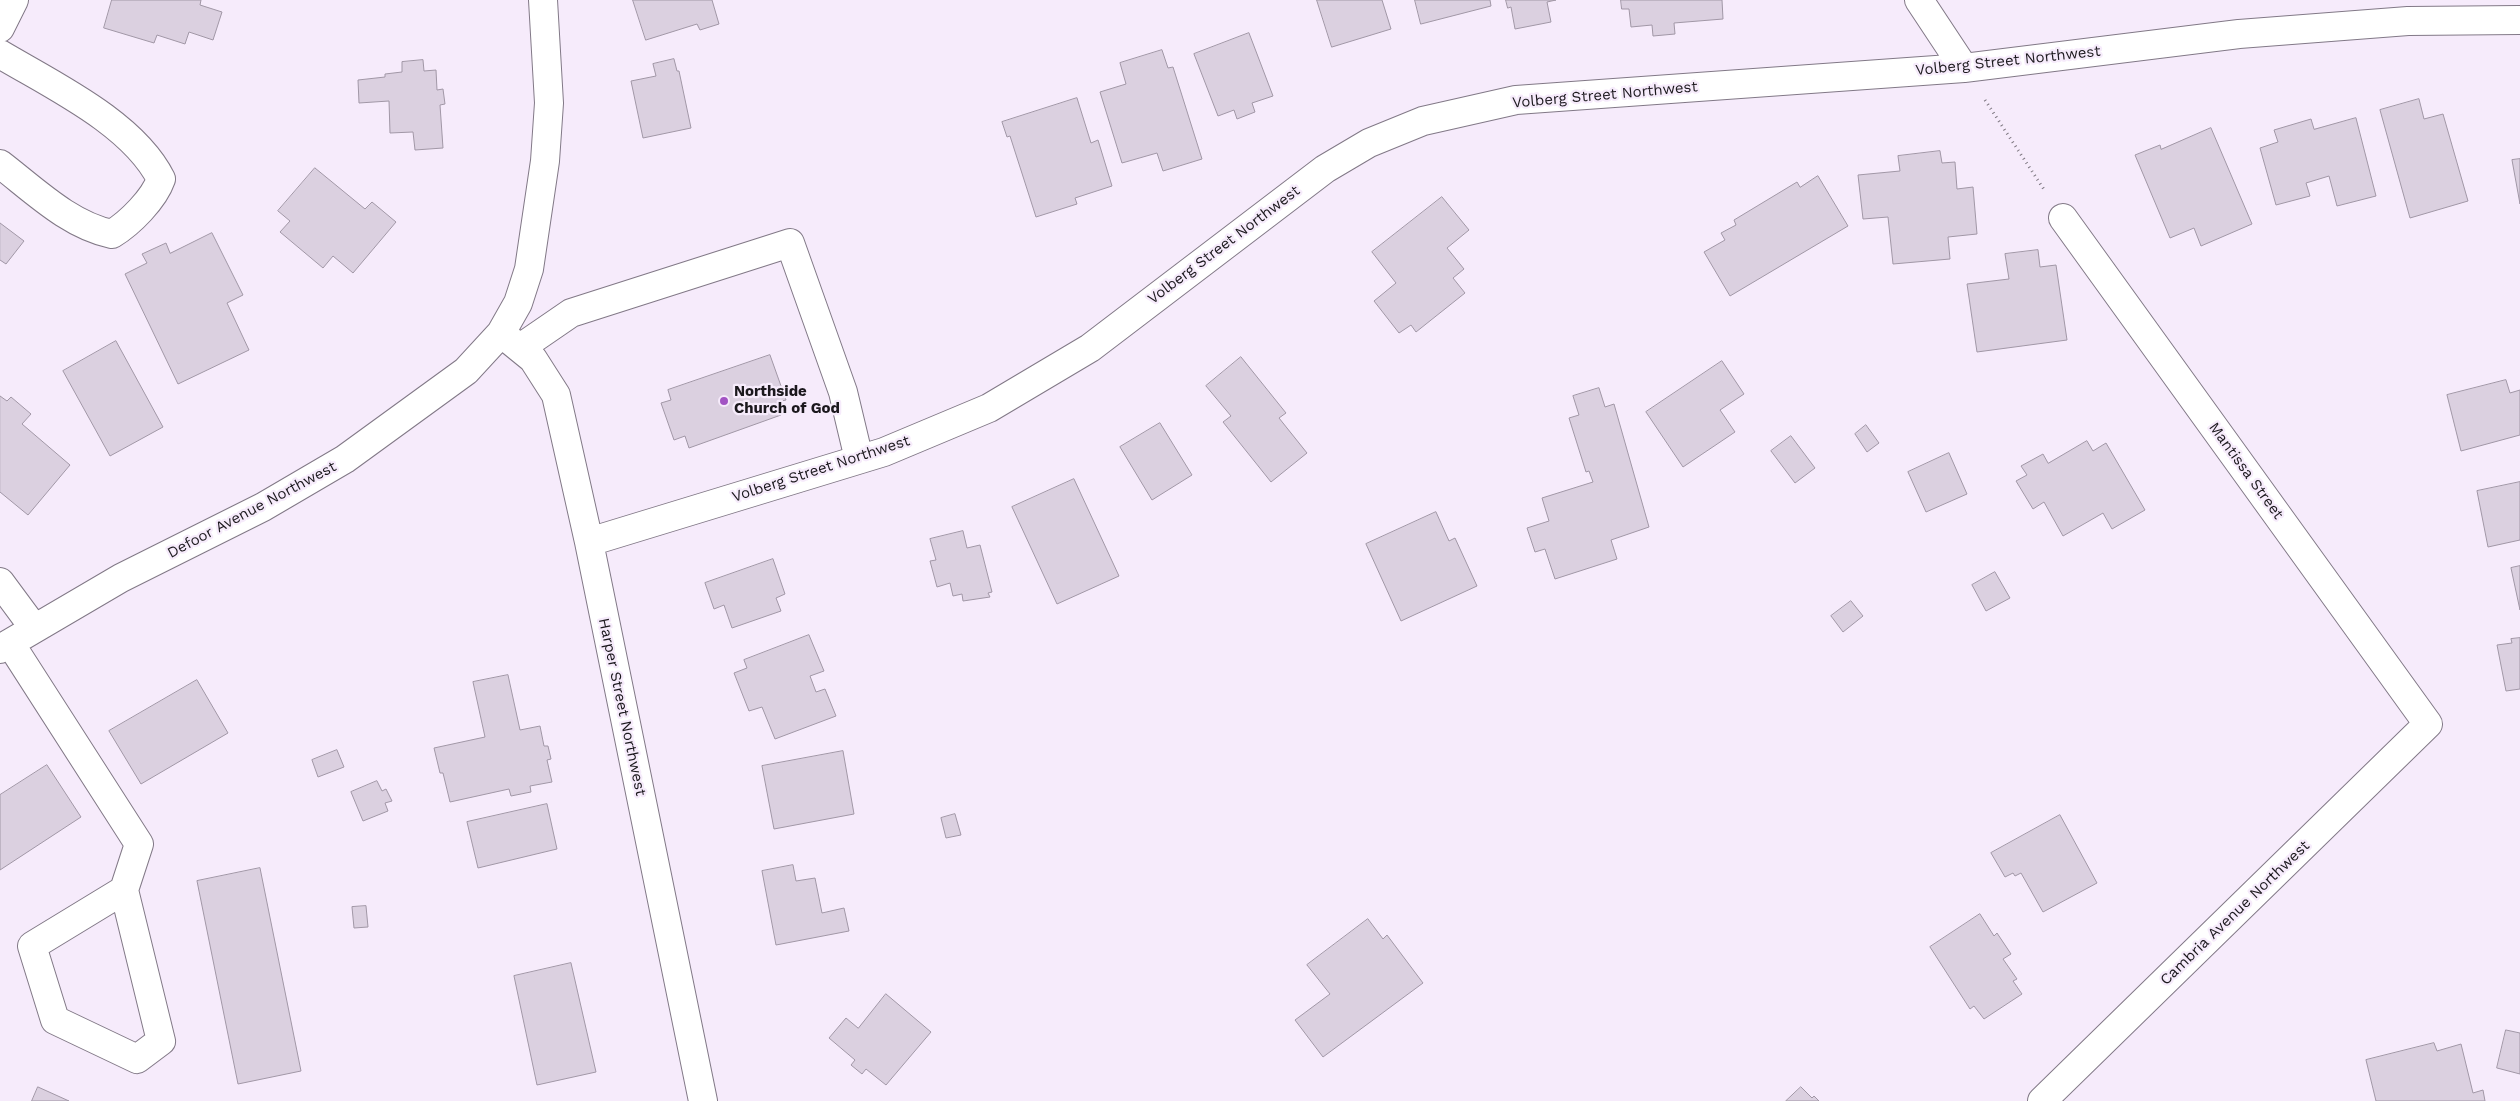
<!DOCTYPE html>
<style>
body{margin:0}
canvas{display:block;background:#f6ebfb}
</style>
<canvas width="2520" height="1101"></canvas>
<script>
const context = document.querySelector('canvas').getContext('2d');
context.lineJoin = 'round';
function fillPath(path, color) {
  context.fillStyle = color;
  context.fill(path, 'evenodd');
}
function stroke(path, color, width, dash) {
  context.strokeStyle = color;
  context.lineWidth = width;
  context.lineCap = dash ? 'butt' : 'round';
  context.setLineDash(dash || []);
  context.stroke(path);
}
function write(font, color, halo, rows, align = 'center') {
  context.font = font + ' "Work Sans",sans-serif';
  context.lineWidth = 4.5;
  context.setLineDash([]);
  context.textBaseline = 'middle';
  context.strokeStyle = halo;
  context.fillStyle = color;
  for (const [text, x, y, turn = 0] of rows) {
    context.save();
    context.translate(x, y);
    context.rotate((+turn || 0) * Math.PI / 180);
    context.textAlign = isNaN(turn) ? turn : align;
    if (halo) context.strokeText(text, 0, 0);
    context.fillText(text, 0, 0);
    context.restore();
  }
}
const building = new Path2D(`
 M 112,0 L 201,0 L 200,5 L 222,12 L 213,40 L 189,32 L 185,44 L 157,35 L 154,43 L 104,28 Z
 M 633,0 L 712,0 L 719,24 L 700,30 L 697,24 L 646,40 Z
 M 1317,0 L 1382,0 L 1391,29 L 1332,47 Z
 M 1415,0 L 1490,0 L 1491,6 L 1421,24 Z
 M 1506,0 L 1556,0 L 1547,2 L 1551,22 L 1515,29 L 1511,7 L 1508,8 Z
 M 1621,0 L 1722,0 L 1723,19 L 1674,23 L 1675,34 L 1653,36 L 1652,25 L 1631,27 L 1629,9 L 1622,9 Z
 M 1249,33 L 1273,96 L 1252,103 L 1255,112 L 1237,119 L 1234,110 L 1218,116 L 1194,54 Z
 M 1162,50 L 1168,68 L 1173,67 L 1202,159 L 1163,171 L 1157,153 L 1122,163 L 1100,92 L 1126,84 L 1120,63 Z
 M 674,59 L 677,71 L 679,71 L 691,128 L 643,138 L 631,81 L 656,76 L 653,64 Z
 M 423,60 L 424,71 L 436,70 L 437,90 L 443,89 L 445,104 L 440,105 L 443,148 L 415,150 L 413,132 L 390,133 L 389,101 L 359,103 L 358,80 L 385,77 L 385,74 L 402,72 L 402,62 Z
 M 1077,98 L 1091,143 L 1098,140 L 1112,186 L 1075,198 L 1077,204 L 1036,217 L 1010,136 L 1007,137 L 1002,122 Z
 M 2419,99 L 2424,119 L 2443,114 L 2468,201 L 2410,218 L 2380,110 Z
 M 2356,118 L 2376,196 L 2337,206 L 2329,176 L 2306,183 L 2310,196 L 2276,205 L 2260,148 L 2278,142 L 2274,130 L 2311,119 L 2314,129 Z
 M 2211,128 L 2252,224 L 2201,246 L 2194,228 L 2170,238 L 2135,155 L 2160,145 L 2161,149 Z
 M 1940,151 L 1942,163 L 1955,162 L 1957,189 L 1973,187 L 1977,234 L 1948,237 L 1950,259 L 1893,264 L 1888,217 L 1863,219 L 1858,175 L 1900,171 L 1898,156 Z
 M 2520,159 L 2520,204 L 2512,160 Z
 M 315,168 L 365,209 L 372,202 L 396,222 L 353,273 L 333,256 L 323,268 L 280,232 L 290,221 L 278,211 Z
 M 1818,176 L 1848,226 L 1730,296 L 1704,252 L 1725,240 L 1721,233 L 1736,225 L 1734,220 L 1797,182 L 1800,187 Z
 M 1442,197 L 1469,230 L 1447,248 L 1464,269 L 1453,278 L 1465,293 L 1416,332 L 1411,325 L 1399,333 L 1374,301 L 1396,283 L 1372,252 Z
 M 0,223 L 24,241 L 6,264 L 0,260 Z
 M 212,233 L 243,295 L 227,303 L 249,350 L 178,384 L 125,274 L 147,263 L 142,254 L 166,243 L 170,253 Z
 M 2038,250 L 2040,267 L 2056,265 L 2067,340 L 1977,352 L 1967,284 L 2009,279 L 2005,254 Z
 M 116,341 L 163,427 L 110,456 L 63,371 Z
 M 770,355 L 786,400 L 777,402 L 781,415 L 689,448 L 685,436 L 674,440 L 661,403 L 671,400 L 668,390 Z
 M 1241,357 L 1286,413 L 1279,418 L 1307,453 L 1271,482 L 1223,422 L 1231,416 L 1206,386 Z
 M 1722,361 L 1744,394 L 1720,410 L 1735,432 L 1683,467 L 1646,412 Z
 M 2506,380 L 2510,393 L 2520,390 L 2520,435 L 2461,451 L 2447,395 Z
 M 1599,388 L 1605,407 L 1614,404 L 1649,527 L 1611,540 L 1617,559 L 1555,579 L 1545,549 L 1535,552 L 1527,528 L 1549,521 L 1542,498 L 1593,482 L 1589,471 L 1586,472 L 1569,418 L 1579,415 L 1573,396 Z
 M 0,396 L 7,401 L 11,397 L 31,414 L 22,424 L 70,465 L 28,515 L 0,492 Z
 M 1160,423 L 1192,475 L 1152,500 L 1120,447 Z
 M 1866,425 L 1879,443 L 1867,452 L 1855,434 Z
 M 1791,436 L 1815,468 L 1795,483 L 1771,451 Z
 M 2087,441 L 2093,451 L 2106,443 L 2145,510 L 2112,529 L 2103,513 L 2063,536 L 2044,502 L 2033,509 L 2016,481 L 2027,475 L 2021,466 L 2043,454 L 2048,463 Z
 M 1949,453 L 1967,494 L 1926,512 L 1908,472 Z
 M 1074,479 L 1119,576 L 1057,604 L 1012,507 Z
 M 2520,482 L 2520,540 L 2488,547 L 2477,491 Z
 M 1436,512 L 1449,541 L 1455,538 L 1477,586 L 1401,621 L 1366,544 Z
 M 963,531 L 967,548 L 980,545 L 992,592 L 988,593 L 990,597 L 963,601 L 962,594 L 953,596 L 950,583 L 937,587 L 930,561 L 936,560 L 930,539 Z
 M 773,559 L 785,594 L 776,598 L 781,611 L 732,628 L 724,605 L 714,609 L 705,583 Z
 M 2520,566 L 2520,610 L 2511,568 Z
 M 1995,572 L 2010,598 L 1986,611 L 1972,585 Z
 M 1851,601 L 1863,616 L 1843,632 L 1831,616 Z
 M 809,635 L 824,671 L 810,676 L 816,692 L 825,689 L 836,716 L 775,739 L 762,707 L 749,711 L 734,673 L 747,668 L 744,660 Z
 M 2520,638 L 2520,689 L 2506,691 L 2497,645 L 2512,643 L 2511,639 Z
 M 508,675 L 520,730 L 540,726 L 544,746 L 548,746 L 551,759 L 547,760 L 552,782 L 530,786 L 531,792 L 511,796 L 509,789 L 450,802 L 443,773 L 440,773 L 434,748 L 485,737 L 473,682 Z
 M 197,680 L 228,733 L 141,784 L 109,731 Z
 M 337,750 L 344,767 L 318,777 L 312,760 Z
 M 843,751 L 854,814 L 774,829 L 762,766 Z
 M 47,765 L 81,817 L 0,870 L 0,795 Z
 M 377,781 L 382,791 L 386,789 L 392,801 L 385,803 L 388,811 L 363,821 L 351,792 Z
 M 547,804 L 557,849 L 478,868 L 467,822 Z
 M 955,814 L 961,835 L 946,838 L 941,818 Z
 M 2060,815 L 2097,883 L 2043,912 L 2021,873 L 2015,876 L 2013,873 L 2005,877 L 1991,853 Z
 M 793,865 L 796,881 L 815,878 L 822,913 L 844,908 L 849,931 L 776,945 L 762,871 Z
 M 260,868 L 301,1071 L 238,1084 L 197,881 Z
 M 366,906 L 368,927 L 354,928 L 352,907 Z
 M 1980,914 L 1994,936 L 1997,933 L 2011,954 L 2003,959 L 2017,979 L 2013,981 L 2022,994 L 1984,1019 L 1974,1006 L 1970,1009 L 1930,947 Z
 M 1368,919 L 1383,939 L 1387,935 L 1423,983 L 1323,1057 L 1295,1020 L 1330,994 L 1307,965 Z
 M 571,963 L 596,1072 L 537,1085 L 514,976 Z
 M 886,994 L 931,1032 L 886,1085 L 866,1069 L 862,1074 L 851,1065 L 855,1060 L 829,1038 L 846,1018 L 858,1028 Z
 M 2506,1030 L 2520,1033 L 2520,1074 L 2497,1068 Z
 M 2434,1043 L 2437,1051 L 2461,1044 L 2473,1093 L 2483,1090 L 2485,1101 L 2376,1101 L 2366,1060 Z
 M 38,1087 L 69,1101 L 32,1101 Z
 M 1801,1087 L 1812,1098 L 1814,1096 L 1819,1101 L 1786,1101 Z`);
fillPath(building, '#dbd0e0');
stroke(building, '#a197a6', 1);
const minor = new Path2D(`
 M 1919,0 L 1964,68
 M 0,28 L 14,0
 M 0,54 C 52,85 133,123 161,179 C 154,199 130,223 112,234 C 69,225 34,190 0,164
 M 501,333 L 533,359 L 556,395 L 589,542 L 703,1101
 M 520,348 L 571,313 L 790,243 L 843,392 L 859,459
 M 589,542 L 884,452 L 989,408 L 1090,348 L 1325,169 L 1369,143 L 1423,121 L 1516,100 L 1964,68 L 2239,34 L 2408,21 L 2520,20
 M 0,582 L 34,628
 M 10,643 L 139,844 L 124,890 L 32,946 L 55,1020 L 137,1059 L 161,1041 L 124,890
 M 0,649 L 121,578 L 263,507 L 345,459 L 466,371 L 501,333 L 518,303 L 529,269 L 545,161 L 549,103 L 543,0
 M 2042,1101 L 2428,724 L 2063,218`);
stroke(minor, '#827987', 30);
stroke(new Path2D(`
 M 1985,100 L 2045,191`), '#7e7781', 3, [1, 4]);
stroke(minor, '#fff', 28);
for (const [x, y, r, color] of [
 [724,401,5,"#a253c3"]
]) {
  const dot = new Path2D();
  dot.arc(x, y, r, 0, 2 * Math.PI);
  context.fillStyle = color;
  context.fill(dot);
  stroke(dot, '#f6ebfb', 2);
}
write('15px', '#1b181d', '#f6ebfb', [
 ["Volberg Street Northwest",2008,61,-6],
 ["Volberg Street Northwest",1605,95,-5],
 ["Volberg Street Northwest",1224,245,-37],
 ["Volberg Street Northwest",821,469,-18],
 ["Mantissa Street",2246,471,54],
 ["Defoor Avenue Northwest",252,510,-28],
 ["Harper Street Northwest",622,707,78],
 ["Cambria Avenue Northwest",2235,913,-44]
]);
write('bold 15px', '#1b181d', '#f6ebfb', [
 ["Northside",734,392],
 ["Church of God",734,409]
], 'left');
</script>
